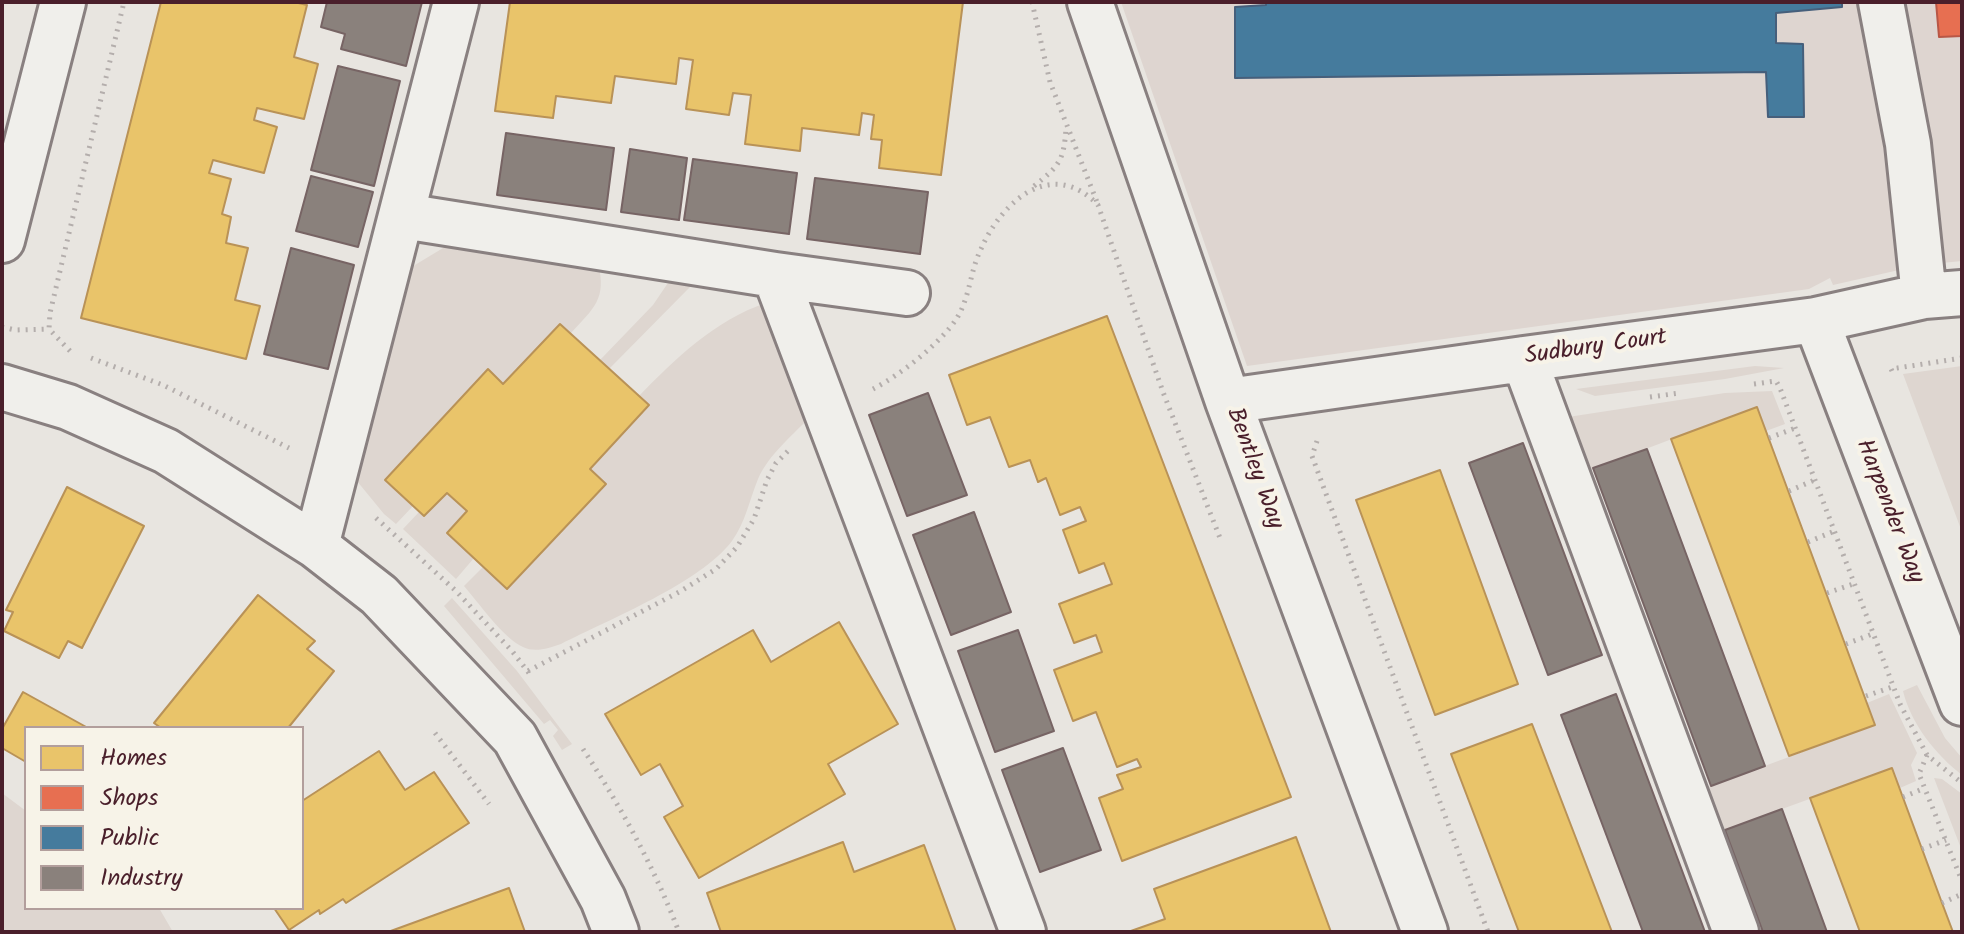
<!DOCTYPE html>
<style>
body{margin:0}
#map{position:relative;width:1964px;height:934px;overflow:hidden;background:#e8e5e0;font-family:Kalam,sans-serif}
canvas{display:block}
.frame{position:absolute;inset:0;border:4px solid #4a1f2b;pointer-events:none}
.legend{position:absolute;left:24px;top:726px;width:280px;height:184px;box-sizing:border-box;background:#f7f3e8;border:2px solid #b29e9c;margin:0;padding:10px 14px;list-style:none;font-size:24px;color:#4a1f2b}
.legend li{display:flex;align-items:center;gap:16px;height:40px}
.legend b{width:40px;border:2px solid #b29e9c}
</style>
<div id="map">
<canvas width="1964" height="934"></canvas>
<div class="frame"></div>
<ul class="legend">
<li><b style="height:22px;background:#e9c46a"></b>Homes</li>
<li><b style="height:22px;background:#e76f51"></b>Shops</li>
<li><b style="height:22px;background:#457b9d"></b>Public</li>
<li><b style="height:22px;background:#8a817c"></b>Industry</li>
</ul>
</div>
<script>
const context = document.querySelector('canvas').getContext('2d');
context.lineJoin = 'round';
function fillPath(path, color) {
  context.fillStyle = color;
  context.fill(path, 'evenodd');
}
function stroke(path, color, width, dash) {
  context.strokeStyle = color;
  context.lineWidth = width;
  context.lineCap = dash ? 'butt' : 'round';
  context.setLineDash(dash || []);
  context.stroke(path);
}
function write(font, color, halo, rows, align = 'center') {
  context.font = font + ' Kalam,sans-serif';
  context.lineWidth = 8;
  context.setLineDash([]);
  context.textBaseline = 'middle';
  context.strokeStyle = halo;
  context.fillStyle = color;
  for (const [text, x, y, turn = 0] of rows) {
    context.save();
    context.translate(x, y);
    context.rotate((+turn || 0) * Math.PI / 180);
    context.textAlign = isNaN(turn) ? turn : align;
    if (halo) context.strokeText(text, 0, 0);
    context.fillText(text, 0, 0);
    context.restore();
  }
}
fillPath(new Path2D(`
 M 1121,2 L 1962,2 L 1962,261 L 1921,265 L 1833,285 L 1830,278 L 1809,289 L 1247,366 Z`), '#ded5d0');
fillPath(new Path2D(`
 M 453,242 L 598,263 C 607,299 594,308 571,333 L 560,324 L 503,384 L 488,370 L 386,480 L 413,506 L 396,524 L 384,514 L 352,475 L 405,271 Z
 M 674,274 L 690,275 L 690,287 L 609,369 L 600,360 L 653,305 Z
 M 766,303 L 813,414 C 794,434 769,454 758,479 C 749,501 746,521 732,541 C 700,583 610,619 561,644 C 549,648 535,653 523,647 C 503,638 479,603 464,586 L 483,567 L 508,589 L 606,484 L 590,469 L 649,405 L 639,396 C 675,359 715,320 766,303 Z
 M 1755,366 L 1784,368 L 1725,379 L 1595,396 L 1576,389 Z
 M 1962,366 L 1962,532 L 1903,374 Z
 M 1772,391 L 1785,424 L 1766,431 L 1756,407 L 1580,474 L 1568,417 L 1725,393 Z
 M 447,493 L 467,511 L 447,533 L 474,558 L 456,579 L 403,529 L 419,512 L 424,516 Z
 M 452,598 L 517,671 L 572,744 L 562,750 L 553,736 L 558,730 L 550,720 L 544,724 L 444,606 Z
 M 1917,685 L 1945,738 L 1962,758 L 1962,775 C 1936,755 1911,724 1903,691 Z
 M 1889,694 L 1917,753 L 1911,765 L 1916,781 L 1900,788 L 1892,769 L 1716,833 L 1700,790 L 1875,725 L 1867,703 Z
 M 1934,778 L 1942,779 L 1962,794 L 1962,851 Z
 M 2,793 L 26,811 L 26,908 L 159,908 L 173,932 L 2,932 Z`), '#ded6d0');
const homes = new Path2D(`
 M 161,2 L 294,2 L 307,5 L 294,57 L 318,64 L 304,119 L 257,108 L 254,120 L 277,127 L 264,173 L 213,160 L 209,173 L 231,179 L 222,214 L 231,217 L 226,243 L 248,248 L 235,300 L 260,306 L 246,359 L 81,318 Z
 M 510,2 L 963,2 L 941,175 L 879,168 L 882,140 L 871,139 L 874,115 L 862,113 L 859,135 L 802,128 L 800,151 L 745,144 L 751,95 L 733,93 L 729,115 L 686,109 L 693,60 L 679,58 L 676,84 L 615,76 L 611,103 L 556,96 L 553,118 L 495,111 Z
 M 1107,316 L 1291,797 L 1122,861 L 1099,798 L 1123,789 L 1117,775 L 1141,767 L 1137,759 L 1117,767 L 1096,712 L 1073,721 L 1054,670 L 1102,652 L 1096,635 L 1074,643 L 1059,604 L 1112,584 L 1104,563 L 1079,573 L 1063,530 L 1086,521 L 1080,507 L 1060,515 L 1046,478 L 1038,482 L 1030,460 L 1009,467 L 990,417 L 967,425 L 949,375 Z
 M 560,324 L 649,405 L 590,469 L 606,484 L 507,589 L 447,533 L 467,511 L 447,493 L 424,516 L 385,480 L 488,369 L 503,384 Z
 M 1757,407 L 1875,725 L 1789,756 L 1671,439 Z
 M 1440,470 L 1518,684 L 1435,715 L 1356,500 Z
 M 67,487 L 144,526 L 82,648 L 68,641 L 59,658 L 4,631 L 13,612 L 6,610 Z
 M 258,595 L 315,641 L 307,649 L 334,671 L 288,728 L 161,728 L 154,723 Z
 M 839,622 L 898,724 L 828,764 L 845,794 L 699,878 L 664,817 L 683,806 L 660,764 L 641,775 L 605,714 L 753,630 L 771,662 Z
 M 23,692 L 88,728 L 26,728 L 26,762 L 2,748 L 2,729 Z
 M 1532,724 L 1612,932 L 1519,932 L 1451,754 Z
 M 379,751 L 405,790 L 434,772 L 469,823 L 346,903 L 343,899 L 320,914 L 319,910 L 289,930 L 274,908 L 302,908 L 302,801 Z
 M 1892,768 L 1942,903 L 1953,932 L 1860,932 L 1810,798 Z
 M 1296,837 L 1331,932 L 1128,932 L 1165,919 L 1154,889 Z
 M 843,842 L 854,872 L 924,845 L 956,932 L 721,932 L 707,893 Z
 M 509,888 L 525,932 L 388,932 Z`);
fillPath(homes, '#e9c46a');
stroke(homes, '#b99257', 2);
const shops = new Path2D(`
 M 1936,2 L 1962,2 L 1962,36 L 1939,37 Z`);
fillPath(shops, '#e76f51');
stroke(shops, '#b85746', 2);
const public = new Path2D(`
 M 1266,2 L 1842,2 L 1842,7 L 1776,13 L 1776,43 L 1803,44 L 1804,117 L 1768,117 L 1766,72 L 1235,78 L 1235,7 L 1266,5 Z`);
fillPath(public, '#457b9d');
stroke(public, '#465f7b', 2);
const industry = new Path2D(`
 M 327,2 L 422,2 L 406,66 L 341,49 L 345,34 L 321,27 Z
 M 338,66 L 400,81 L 374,186 L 311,170 Z
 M 506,133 L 614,148 L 606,210 L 497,195 Z
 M 630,149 L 687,158 L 679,220 L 621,212 Z
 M 693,159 L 797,173 L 789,234 L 684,220 Z
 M 311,176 L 373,192 L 358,247 L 296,231 Z
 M 815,178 L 928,192 L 920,254 L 807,239 Z
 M 291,248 L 354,265 L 328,369 L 264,354 Z
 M 928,393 L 967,495 L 907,516 L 869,415 Z
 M 1523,443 L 1602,655 L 1548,675 L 1469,463 Z
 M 1647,449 L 1765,766 L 1711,786 L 1593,468 Z
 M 974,512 L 1011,612 L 951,635 L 913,535 Z
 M 1018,630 L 1054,731 L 995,752 L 958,651 Z
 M 1616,694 L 1705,932 L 1643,932 L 1561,715 Z
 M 1063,748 L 1101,850 L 1040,872 L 1002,770 Z
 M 1782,809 L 1827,932 L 1763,932 L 1725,830 Z`);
fillPath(industry, '#8a817c');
stroke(industry, '#776464', 2);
const minor = new Path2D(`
 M 1090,2 L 1228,401 L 1425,932
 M 1881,2 L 1908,144 L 1924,296
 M 403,216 L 775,275 L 907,293
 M 2,240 L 63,2
 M 775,275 L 1023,932
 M 1816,320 L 1962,703
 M 1524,359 L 1736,932
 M 2,387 L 68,407 L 166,451 L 316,546 L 379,595 L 515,738 L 603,899 L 616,932
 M 1228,401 L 1524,359 L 1816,320 L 1924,296 L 1962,293
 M 316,546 L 456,2`);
stroke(minor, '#898080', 50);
stroke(new Path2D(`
 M 1032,2 L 1050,82 L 1097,202
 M 1034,186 C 1059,166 1064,161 1066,128
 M 2,327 L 15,330 L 49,329
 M 70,351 L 49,329 L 50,313 L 124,2
 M 91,358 L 163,385 L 289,448
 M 1892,371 L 1891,369 L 1962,358
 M 1754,384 L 1776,381 L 1780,388 L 1900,704 L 1927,755 L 1962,783
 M 873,389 C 900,375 940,344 957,318 C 970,297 970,271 981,249 C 1002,201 1052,157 1098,205 L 1163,392 L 1220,538
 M 1650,397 L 1680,393
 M 1769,438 L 1798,427
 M 1317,441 L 1312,456 L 1488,932
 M 1789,491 L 1817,479
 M 376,518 L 456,591 L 512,651 L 529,673
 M 1808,542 L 1837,530
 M 1827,593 L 1856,583
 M 1846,644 L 1875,633
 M 528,671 L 681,591 L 716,569 L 737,547 L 754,519 L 767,480 L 776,463 L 788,451
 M 1866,696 L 1895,686
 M 435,733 L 489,804
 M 583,749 C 621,807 654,867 679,932
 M 1927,755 L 1919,774 L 1962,881
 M 1903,797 L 1925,788
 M 1922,849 L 1946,840
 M 1942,903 L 1962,894`), '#b4aeac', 5, [2, 6]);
stroke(minor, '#f0efeb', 44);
write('24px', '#4a1f2b', '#f7f3e8', [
 ["Sudbury Court",1596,349,-8],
 ["Bentley Way",1253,469,70],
 ["Harpender Way",1888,512,69]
]);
</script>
